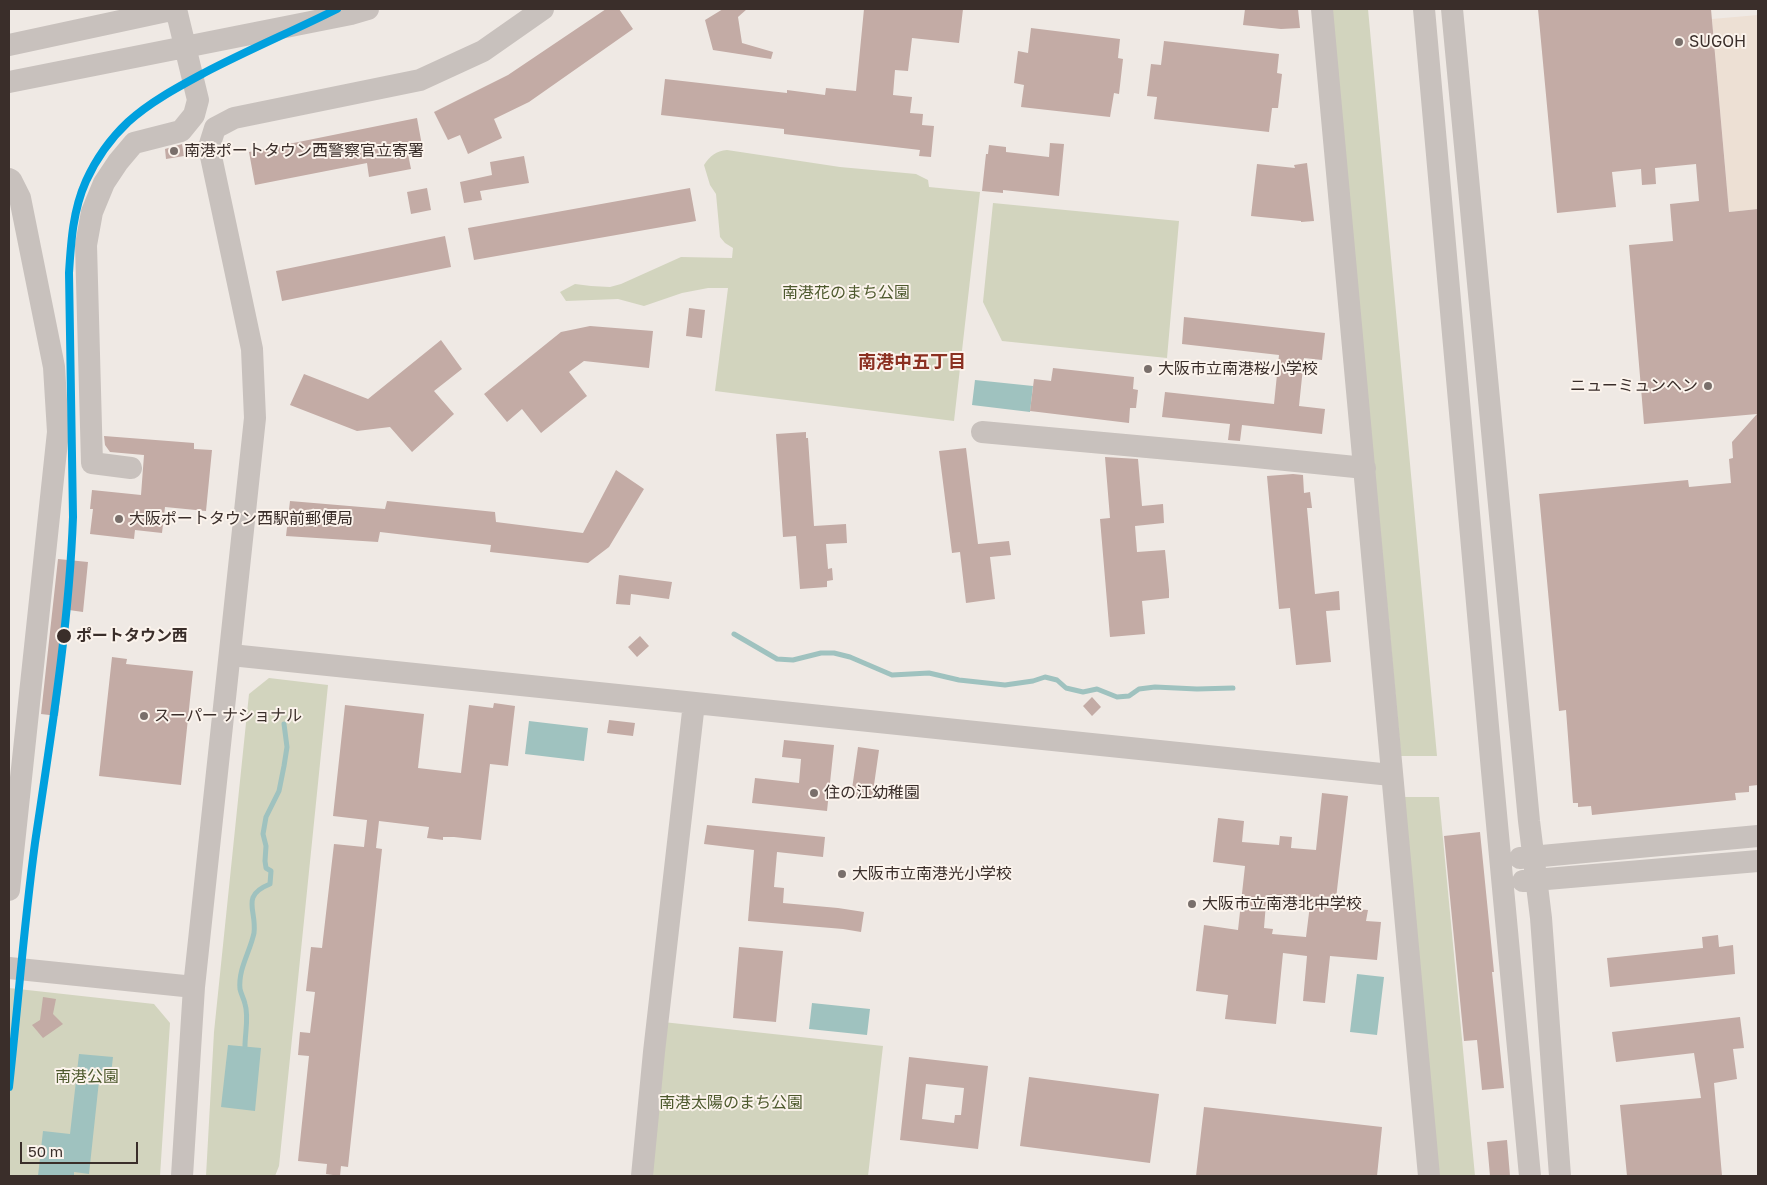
<!DOCTYPE html>
<meta charset="utf-8">
<style>
body{margin:0}
#map{position:relative;width:1767px;height:1185px;overflow:hidden;background:#efe9e4;font-family:"Golos Text",sans-serif}
canvas{display:block}
.frame{position:absolute;inset:0;border:10px solid #3a2e2a;pointer-events:none}
.scale{position:absolute;left:20px;top:1142px;width:118px;height:22px;box-sizing:border-box;border:2px solid #3a2e2a;border-top:0;padding-left:6px;font-size:15px;line-height:18px;white-space:nowrap;color:#3a2e2a;-webkit-text-stroke:4px #fbf3ec;paint-order:stroke}
</style>
<div id="map">
<canvas width="1767" height="1185"></canvas>
<div class="frame"></div>
<div class="scale">50 m</div>
</div>
<script>
const context = document.querySelector('canvas').getContext('2d');
context.lineJoin = 'round';
function fillPath(path, color) {
  context.fillStyle = color;
  context.fill(path, 'evenodd');
}
function stroke(path, color, width, dash) {
  context.strokeStyle = color;
  context.lineWidth = width;
  context.lineCap = dash ? 'butt' : 'round';
  context.setLineDash(dash || []);
  context.stroke(path);
}
function write(font, color, halo, rows, align = 'center') {
  context.font = font + ' "Golos Text","Noto Sans JP",sans-serif';
  context.lineWidth = 4;
  context.setLineDash([]);
  context.textBaseline = 'middle';
  context.strokeStyle = halo;
  context.fillStyle = color;
  for (const [text, x, y, turn = 0] of rows) {
    context.save();
    context.translate(x, y);
    context.rotate((+turn || 0) * Math.PI / 180);
    context.textAlign = isNaN(turn) ? turn : align;
    if (halo) context.strokeText(text, 0, 0);
    context.fillText(text, 0, 0);
    context.restore();
  }
}
fillPath(new Path2D(`
 M 1332,9 L 1368,9 L 1437,756 L 1401,756 Z
 M 727,150 L 840,167 L 916,174 L 928,180 L 929,187 L 980,192 L 954,421 L 715,391 L 728,288 L 708,288 L 682,293 L 644,306 L 618,299 L 566,301 L 560,292 L 575,284 L 591,286 L 610,287 L 621,284 L 681,257 L 732,258 L 733,248 L 725,243 L 720,237 L 716,194 L 710,185 L 704,165 C 710,156 716,151 727,150 Z
 M 993,203 L 1179,221 L 1167,358 L 1002,341 L 983,302 Z
 M 269,678 L 328,685 L 279,1166 L 275,1176 L 206,1176 L 214,1032 L 249,694 Z
 M 1404,797 L 1439,797 L 1475,1176 L 1439,1176 Z
 M 9,988 L 154,1004 L 170,1023 L 160,1176 L 9,1176 Z
 M 663,1022 L 883,1046 L 868,1176 L 646,1176 Z`), '#d2d4be');
fillPath(new Path2D(`
 M 1758,15 L 1758,209 L 1729,212 L 1712,19 Z`), '#ede0d4');
fillPath(new Path2D(`
 M 975,380 L 1033,386 L 1030,412 L 972,405 Z
 M 529,721 L 588,728 L 584,761 L 525,754 Z
 M 1357,974 L 1384,977 L 1377,1035 L 1350,1032 Z
 M 812,1003 L 870,1009 L 867,1035 L 809,1029 Z
 M 228,1045 L 261,1048 L 255,1111 L 221,1107 Z
 M 79,1054 L 113,1057 L 110,1082 L 99,1081 L 89,1174 L 74,1172 L 74,1176 L 38,1176 L 43,1131 L 70,1134 Z`), '#9fc2bf');
stroke(new Path2D(`
 M 734,634 L 777,659 L 793,660 L 821,653 L 834,653 L 850,657 L 892,675 L 929,673 L 959,680 L 1005,685 L 1033,681 L 1045,677 L 1057,680 L 1066,688 L 1083,692 L 1097,689 L 1117,697 L 1129,696 L 1139,689 L 1155,687 L 1197,689 L 1233,688
 M 245,1046 C 245,1033 249,1016 245,1004 C 244,999 241,994 240,989 C 238,969 250,952 254,933 C 257,910 240,896 270,884 L 271,871 L 266,868 L 265,861 L 266,846 L 263,834 L 266,817 L 279,791 L 284,766 L 287,747 L 284,724`), '#9fc2bf', 5);
fillPath(new Path2D(`
 M 606,9 L 619,9 L 633,29 L 529,102 L 494,119 L 502,138 L 468,154 L 460,135 L 448,140 L 434,112 L 508,75 Z
 M 723,9 L 747,9 L 738,17 L 742,43 L 773,52 L 771,59 L 713,50 L 705,20 Z
 M 864,9 L 963,9 L 959,43 L 912,38 L 908,71 L 895,70 L 893,95 L 912,97 L 910,113 L 923,114 L 922,125 L 934,126 L 931,157 L 919,156 L 920,150 L 784,134 L 784,129 L 661,115 L 665,79 L 787,93 L 787,90 L 825,95 L 826,88 L 856,91 Z
 M 1245,9 L 1298,9 L 1300,28 L 1281,29 L 1243,25 Z
 M 1538,9 L 1711,9 L 1729,212 L 1758,209 L 1758,785 L 1749,786 L 1749,792 L 1735,793 L 1736,800 L 1592,815 L 1591,806 L 1578,807 L 1578,803 L 1573,803 L 1566,710 L 1559,711 L 1539,494 L 1688,480 L 1689,487 L 1731,483 L 1729,459 L 1733,458 L 1732,442 L 1757,414 L 1644,424 L 1629,245 L 1673,241 L 1670,204 L 1699,201 L 1696,164 L 1655,168 L 1656,184 L 1642,185 L 1641,169 L 1612,172 L 1616,207 L 1557,213 Z
 M 1031,28 L 1120,39 L 1118,58 L 1123,59 L 1119,94 L 1114,93 L 1110,117 L 1021,107 L 1024,85 L 1014,83 L 1018,51 L 1028,53 Z
 M 1164,41 L 1279,54 L 1277,73 L 1282,74 L 1278,108 L 1272,108 L 1269,132 L 1154,119 L 1157,97 L 1147,96 L 1151,64 L 1161,65 Z
 M 417,118 L 423,151 L 408,154 L 411,169 L 369,177 L 367,163 L 255,185 L 249,152 Z
 M 1050,143 L 1064,144 L 1059,196 L 1003,190 L 1003,193 L 982,191 L 986,154 L 988,154 L 989,145 L 1006,147 L 1006,152 L 1049,157 Z
 M 182,144 L 184,156 L 166,159 L 165,149 Z
 M 524,156 L 529,183 L 480,191 L 482,200 L 464,203 L 460,182 L 492,175 L 490,162 Z
 M 1307,163 L 1314,221 L 1301,222 L 1301,221 L 1251,216 L 1257,164 L 1295,168 L 1294,165 Z
 M 427,188 L 431,210 L 411,214 L 407,192 Z
 M 690,188 L 696,221 L 474,260 L 468,228 Z
 M 445,236 L 451,267 L 282,301 L 276,271 Z
 M 689,308 L 705,310 L 702,338 L 686,336 Z
 M 1184,317 L 1325,333 L 1322,360 L 1304,358 L 1299,406 L 1325,409 L 1322,434 L 1242,425 L 1240,441 L 1228,440 L 1230,424 L 1162,417 L 1165,392 L 1274,404 L 1279,355 L 1182,344 Z
 M 590,326 L 653,331 L 649,368 L 584,361 L 569,372 L 587,396 L 541,433 L 522,409 L 507,422 L 484,394 L 561,332 Z
 M 441,340 L 462,369 L 434,391 L 454,414 L 412,452 L 390,427 L 357,431 L 290,405 L 304,374 L 368,399 Z
 M 1053,368 L 1134,377 L 1133,389 L 1138,390 L 1136,408 L 1130,408 L 1129,423 L 1030,411 L 1034,379 L 1051,381 Z
 M 806,432 L 806,438 L 808,438 L 814,526 L 846,524 L 847,543 L 826,544 L 828,569 L 832,568 L 833,580 L 827,581 L 827,587 L 800,589 L 796,536 L 783,537 L 776,434 Z
 M 104,436 L 194,443 L 194,449 L 212,450 L 206,511 L 165,507 L 162,533 L 135,530 L 134,539 L 90,534 L 93,509 L 90,509 L 92,490 L 141,495 L 144,455 L 110,452 L 105,445 Z
 M 966,448 L 978,544 L 1009,541 L 1011,555 L 990,557 L 995,599 L 966,603 L 960,552 L 952,553 L 939,451 Z
 M 1105,457 L 1138,459 L 1142,506 L 1163,504 L 1164,523 L 1135,526 L 1137,552 L 1165,550 L 1169,590 L 1169,598 L 1142,601 L 1145,634 L 1110,637 L 1100,519 L 1110,518 Z
 M 616,470 L 644,489 L 609,547 L 588,563 L 490,552 L 491,545 L 380,532 L 378,542 L 286,536 L 290,501 L 385,509 L 387,501 L 495,512 L 496,522 L 583,533 Z
 M 1293,474 L 1303,475 L 1304,493 L 1310,492 L 1312,508 L 1307,508 L 1315,594 L 1339,591 L 1340,610 L 1326,611 L 1331,662 L 1296,665 L 1290,608 L 1279,609 L 1267,476 Z
 M 58,559 L 88,562 L 83,612 L 69,610 L 58,716 L 41,714 Z
 M 619,575 L 672,582 L 669,599 L 631,594 L 630,605 L 616,604 Z
 M 640,636 L 649,646 L 637,657 L 628,647 Z
 M 112,657 L 127,659 L 126,664 L 193,671 L 181,785 L 99,776 Z
 M 1092,697 L 1101,707 L 1092,716 L 1083,706 Z
 M 494,703 L 515,706 L 508,766 L 490,764 L 481,840 L 454,837 L 443,837 L 443,840 L 427,838 L 429,827 L 379,821 L 376,848 L 382,849 L 348,1167 L 341,1166 L 340,1176 L 326,1174 L 327,1164 L 298,1161 L 309,1056 L 298,1055 L 300,1032 L 310,1033 L 315,992 L 306,991 L 311,947 L 322,948 L 334,844 L 364,847 L 367,820 L 333,816 L 345,705 L 424,714 L 418,768 L 461,773 L 469,705 L 493,708 Z
 M 609,720 L 635,723 L 633,736 L 607,733 Z
 M 784,740 L 834,745 L 827,811 L 752,803 L 755,778 L 799,783 L 801,759 L 782,757 Z
 M 858,747 L 879,750 L 872,799 L 851,796 Z
 M 1322,793 L 1348,796 L 1335,907 L 1368,910 L 1366,921 L 1381,922 L 1377,960 L 1330,956 L 1325,1003 L 1303,1001 L 1307,956 L 1283,953 L 1276,1024 L 1225,1019 L 1228,995 L 1196,991 L 1204,925 L 1238,930 L 1245,866 L 1213,862 L 1218,818 L 1244,821 L 1242,842 L 1279,845 L 1280,836 L 1292,837 L 1291,848 L 1316,850 ZM 1266,903 L 1310,905 L 1306,937 L 1272,934 L 1273,929 L 1264,928 Z
 M 707,825 L 825,837 L 823,857 L 777,852 L 774,887 L 784,888 L 783,903 L 838,908 L 864,912 L 861,932 L 843,929 L 748,921 L 754,850 L 704,844 Z
 M 1480,832 L 1494,972 L 1492,972 L 1504,1088 L 1482,1090 L 1477,1040 L 1464,1041 L 1444,836 Z
 M 1718,935 L 1719,947 L 1733,945 L 1735,974 L 1610,987 L 1607,958 L 1703,948 L 1702,937 Z
 M 739,947 L 783,951 L 776,1022 L 733,1018 Z
 M 43,997 L 56,999 L 53,1014 L 63,1024 L 43,1038 L 32,1025 L 40,1020 Z
 M 1740,1017 L 1744,1048 L 1733,1049 L 1737,1079 L 1714,1083 L 1722,1176 L 1627,1176 L 1620,1105 L 1701,1098 L 1694,1053 L 1616,1062 L 1612,1032 Z
 M 909,1057 L 988,1066 L 978,1149 L 900,1140 ZM 926,1084 L 964,1088 L 961,1115 L 955,1115 L 954,1123 L 922,1119 Z
 M 1029,1077 L 1159,1094 L 1150,1163 L 1020,1146 Z
 M 1204,1107 L 1382,1127 L 1377,1176 L 1196,1176 Z
 M 1507,1140 L 1510,1176 L 1490,1176 L 1487,1142 Z`), '#c3aba5');
stroke(new Path2D(`
 M 1322,9 L 1429,1176
 M 1424,9 L 1492,771 L 1530,1176
 M 1452,9 L 1529,821 L 1541,918 L 1560,1176
 M 9,45 L 176,9
 M 9,82 L 351,14 L 368,9
 M 9,179 L 11,180 L 20,198 L 54,367 L 58,432 L 9,890
 M 982,432 L 1246,456 L 1365,468
 M 131,468 L 92,463 L 86,245 L 92,212 L 104,183 L 118,162 L 134,143 L 181,131 L 194,115 L 198,100 L 176,9
 M 231,655 L 1391,775
 M 1520,858 L 1758,836
 M 1523,881 L 1758,861
 M 9,968 L 194,987
 M 182,1176 L 194,987 L 255,418 L 252,349 L 209,147 L 215,128 L 234,118 L 420,80 L 483,51 L 543,9
 M 642,1176 L 654,1052 L 694,703`), '#c8c1bd', 22);
stroke(new Path2D(`
 M 9,1087 C 18,1006 24,924 35,843 C 51,735 69,626 73,517 L 69,273 C 71,241 73,210 86,181 C 96,159 110,139 128,122 C 150,102 178,87 204,73 C 248,50 293,31 337,9`), '#00a0de', 8);
for (const [x, y, r, color] of [
 [1679,42,5,"#796f6b"],
 [174,151,5,"#796f6b"],
 [1148,369,5,"#796f6b"],
 [1708,386,5,"#796f6b"],
 [119,519,5,"#796f6b"],
 [64,636,8,"#3a2e2a"],
 [144,716,5,"#796f6b"],
 [814,793,5,"#796f6b"],
 [842,874,5,"#796f6b"],
 [1192,904,5,"#796f6b"]
]) {
  const dot = new Path2D();
  dot.arc(x, y, r, 0, 2 * Math.PI);
  context.fillStyle = color;
  context.fill(dot);
  stroke(dot, '#fbf3ec', 2);
}
write('16px', '#3a2e2a', '#fbf3ec', [
 ["SUGOH",1689,42],
 ["南港ポートタウン西警察官立寄署",184,151],
 ["大阪市立南港桜小学校",1158,369],
 ["ニューミュンヘン",1698,386,"right"],
 ["大阪ポートタウン西駅前郵便局",129,519],
 ["スーパー ナショナル",154,716],
 ["住の江幼稚園",824,793],
 ["大阪市立南港光小学校",852,874],
 ["大阪市立南港北中学校",1202,904]
], 'left');
write('16px', '#4d592d', '#fbf3ec', [
 ["南港花のまち公園",846,293],
 ["南港公園",87,1077],
 ["南港太陽のまち公園",731,1103]
]);
write('bold 16px', '#3a2e2a', '#fbf3ec', [
 ["ポートタウン西",76,636]
], 'left');
write('bold 18px', '#8b3021', '#fbf3ec', [
 ["南港中五丁目",912,362]
]);
</script>
